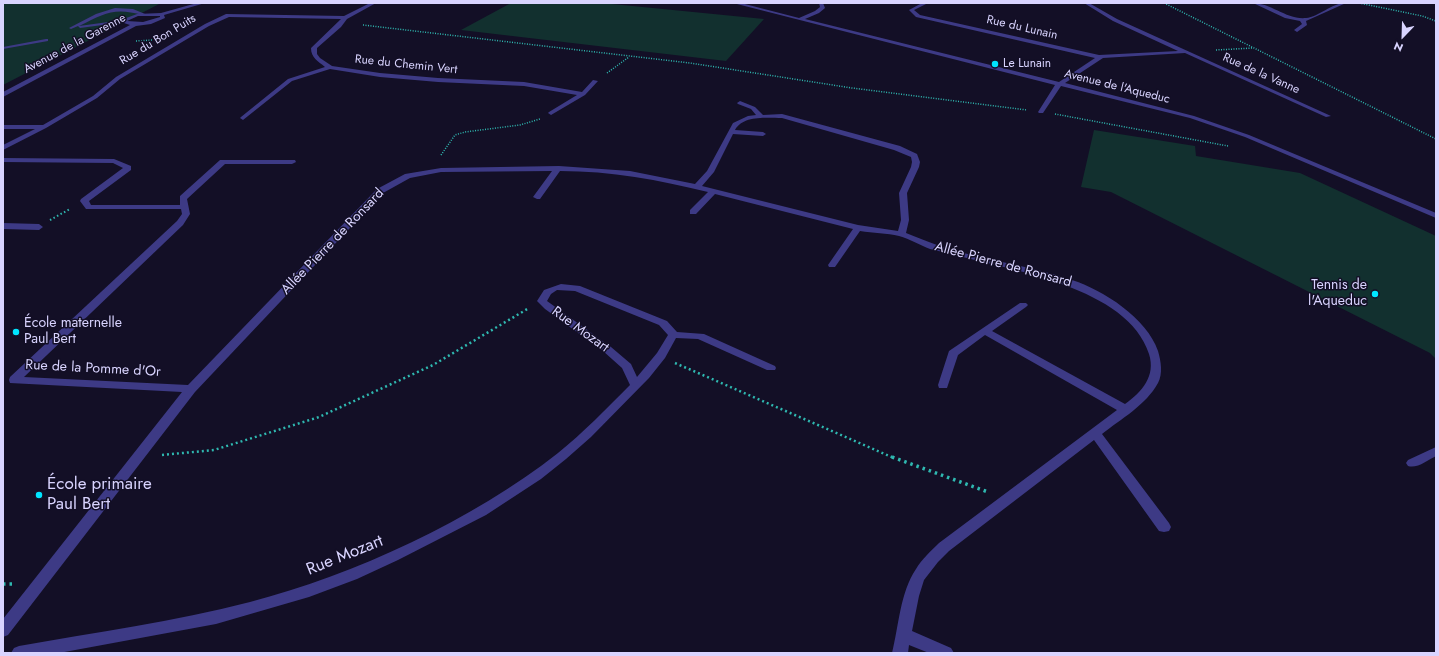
<!DOCTYPE html>
<meta charset="utf-8">
<style>
body{margin:0}
#map{position:relative;width:1439px;height:656px;overflow:hidden;background:#130f26;font-family:Jost,sans-serif}
canvas{display:block}
.frame{position:absolute;inset:0;border:4px solid #d9d4ff;pointer-events:none}
.north{position:absolute;left:1383px;top:16px;width:40px;height:40px;-webkit-text-stroke:3px #130f26;paint-order:stroke;rotate:203deg;font-size:11px;font-weight:700;line-height:16px;text-align:center;color:#d9d4ff}
.north::after{content:'';display:block;margin:auto;width:14px;height:18px;background:#d9d4ff;clip-path:polygon(50% 0,100% 100%,50% 72%,0 100%)}
</style>
<div id="map">
<canvas width="1439" height="656"></canvas>
<div class="frame"></div>
<div class="north">N</div>
</div>
<script>
const context = document.querySelector('canvas').getContext('2d');
context.lineJoin = 'round';
function fillPath(path, color) {
  context.fillStyle = color;
  context.fill(path, 'evenodd');
}
function stroke(path, color, width, dash) {
  context.strokeStyle = color;
  context.lineWidth = width;
  context.lineCap = dash ? 'butt' : 'round';
  context.setLineDash(dash || []);
  context.stroke(path);
}
function write(font, color, halo, rows, align = 'center') {
  context.font = font + ' Jost,sans-serif';
  context.lineWidth = 3;
  context.setLineDash([]);
  context.textBaseline = 'middle';
  context.strokeStyle = halo;
  context.fillStyle = color;
  for (const [text, x, y, turn = 0] of rows) {
    context.save();
    context.translate(x, y);
    context.rotate((+turn || 0) * Math.PI / 180);
    context.textAlign = isNaN(turn) ? turn : align;
    if (halo) context.strokeText(text, 0, 0);
    context.fillText(text, 0, 0);
    context.restore();
  }
}
fillPath(new Path2D(`
 M 3,3 L 161,3 L 3,85 Z
 M 511,3 L 602,3 L 764,19 L 726,61 L 461,30 Z
 M 1094,130 L 1195,146 L 1196,156 L 1300,173 L 1436,236 L 1436,359 L 1430,353 L 1111,192 L 1081,187 Z`), '#12302f');
stroke(new Path2D(`
 M 1164,3 L 1436,139
 M 1359,3 L 1422,16 L 1436,21
 M 363,25 L 690,63 L 852,88 L 1027,110
 M 136,41 L 153,40
 M 1216,50 L 1253,48
 M 607,73 L 629,57
 M 1055,114 L 1228,146
 M 441,155 L 455,135 L 465,132 L 520,125 L 540,119`), '#2fb8b0', 1.5, [1, 1.5]);
stroke(new Path2D(`
 M 50,220 L 70,209`), '#2fb8b0', 2, [1.5, 2.5]);
stroke(new Path2D(`
 M 675,363 L 894,458
 M 162,455 L 214,450 L 319,417 L 433,365 L 529,308`), '#2fb8b0', 2.5, [2, 3]);
stroke(new Path2D(`
 M 892,457 L 988,492
 M 3,584 L 14,584`), '#2fb8b0', 3.5, [2.5, 4]);
fillPath(new Path2D(`
 M 115,8 L 133,9 L 145,14 L 143,15 C 114,7 105,13 79,26 L 123,20 L 125,22 L 80,28 L 78,26 L 71,29 L 69,28 L 96,14 Z
 M 46,39 L 48,39 L 48,41 L 3,49 L 3,47 Z`), '#3d3a85');
fillPath(new Path2D(`
 M 370,3 L 376,3 L 347,19 L 341,27 L 317,48 L 317,54 L 320,58 L 332,66 L 380,73 L 438,78 L 524,82 L 582,92 L 593,80 L 598,81 L 585,95 L 551,115 L 548,113 L 549,112 L 577,95 L 524,86 L 438,82 L 380,77 L 330,69 L 292,81 L 243,120 L 240,118 L 241,117 L 288,79 L 325,67 C 318,61 311,58 311,48 L 341,19 L 229,17 L 209,26 L 120,79 L 97,98 L 46,128 L 3,150 L 3,145 L 35,129 L 3,129 L 3,125 L 43,125 L 93,96 L 116,77 L 205,24 L 226,14 L 344,16 Z
 M 733,3 L 741,3 L 799,18 L 815,11 L 820,7 L 819,3 L 823,3 L 825,8 L 819,13 L 805,19 L 1059,82 L 1095,58 L 916,17 L 909,10 L 922,3 L 928,3 L 914,10 L 920,15 L 1099,55 L 1178,51 L 1113,21 L 1084,3 L 1089,3 L 1117,19 L 1331,116 L 1326,117 L 1185,53 L 1103,58 L 1065,83 L 1194,116 L 1249,135 L 1436,213 L 1436,218 L 1245,137 L 1190,118 L 1061,86 L 1043,113 L 1039,113 L 1038,112 L 1055,85 Z
 M 1253,3 C 1271,3 1287,20 1306,18 C 1319,17 1331,3 1346,3 L 1306,21 L 1307,25 L 1297,32 L 1294,30 L 1302,24 L 1300,21 L 1285,18 Z
 M 740,101 L 755,107 L 763,115 L 782,114 L 900,146 L 917,154 L 920,162 L 919,167 L 907,193 L 909,220 L 906,233 C 916,237 926,241 937,245 C 981,260 1028,265 1072,280 C 1103,290 1147,318 1158,351 C 1161,361 1163,374 1158,383 C 1146,405 1121,419 1102,434 L 1169,523 L 1171,527 L 1169,531 L 1164,532 L 1159,531 L 1094,440 L 949,551 L 938,562 L 924,580 L 919,596 L 912,631 L 951,648 L 954,653 L 929,653 L 909,645 L 908,653 L 892,653 C 899,625 900,593 916,569 C 922,559 931,551 939,543 L 1117,410 L 985,335 L 958,355 L 947,388 L 939,388 L 938,385 L 949,351 L 1020,303 L 1026,303 L 1028,305 L 1026,307 L 992,331 L 1125,404 C 1142,392 1156,376 1149,354 C 1128,287 1010,270 951,254 C 944,252 937,251 930,249 C 920,245 910,239 899,236 C 887,233 873,233 860,231 L 835,267 L 829,267 L 828,265 L 853,229 L 715,194 L 696,214 L 690,214 L 690,210 L 708,192 C 659,180 611,171 560,171 L 540,199 L 537,199 L 533,197 L 552,171 L 441,172 L 410,178 L 383,193 L 195,392 L 8,635 L 3,637 L 3,619 L 182,392 L 10,383 L 9,380 L 10,377 L 177,221 L 182,214 L 181,209 L 86,209 L 80,201 L 81,199 L 123,168 L 113,163 L 3,162 L 3,158 L 114,159 L 131,166 L 131,170 L 89,201 L 91,205 L 180,205 L 180,196 L 220,160 L 295,160 L 296,162 L 292,164 L 225,164 L 187,199 L 190,214 L 183,225 L 24,377 L 188,385 L 377,189 L 405,174 L 441,168 L 559,166 L 630,171 L 695,184 L 707,171 L 733,123 L 748,116 L 756,115 L 751,109 L 738,104 L 737,103 ZM 782,118 L 894,150 L 911,157 L 912,162 L 911,167 L 899,193 L 901,220 L 898,231 L 858,225 L 702,186 L 714,172 L 733,134 L 763,136 L 766,134 L 763,132 L 735,130 C 743,115 767,118 782,118 Z
 M 3,223 L 39,224 L 43,227 L 39,230 L 3,229 Z
 M 561,284 L 580,286 L 667,321 L 677,332 L 704,334 L 775,366 L 776,368 L 775,370 L 767,370 L 698,339 L 676,338 L 665,358 L 649,378 L 591,437 L 566,459 L 541,479 L 486,515 L 398,560 L 357,579 L 309,597 L 216,624 L 59,653 L 11,653 L 14,648 L 19,646 C 96,632 174,622 250,602 C 354,575 473,520 558,453 C 584,432 606,409 630,385 L 622,368 L 603,351 L 545,309 L 537,301 L 544,290 ZM 557,290 L 575,291 L 659,325 L 668,335 L 657,353 L 637,377 L 631,364 L 611,347 L 547,301 L 551,294 Z
 M 1436,447 L 1436,456 C 1428,460 1417,469 1408,466 L 1406,463 L 1408,460 Z`), '#3d3a85');
fillPath(new Path2D(`
 M 197,3 L 205,3 L 164,15 L 165,18 L 151,24 L 136,26 L 3,97 L 3,92 L 130,25 L 121,22 L 121,20 L 137,14 L 161,13 ZM 138,16 L 160,16 L 160,17 L 143,22 L 127,21 Z`), '#3d3a85');
for (const [x, y, r, color] of [
 [995,64,4,"#00e5ff"],
 [1375,294,4,"#00e5ff"],
 [16,332,4,"#00e5ff"],
 [39,495,4,"#00e5ff"]
]) {
  const dot = new Path2D();
  dot.arc(x, y, r, 0, 2 * Math.PI);
  context.fillStyle = color;
  context.fill(dot);
  stroke(dot, '#130f26', 1.5);
}
write('12px', '#d9d4ff', '#130f26', [
 ["Rue du Lunain",1022,28,13],
 ["Rue du Bon Puits",158,40,-31],
 ["Avenue de la Garenne",75,44,-28],
 ["Rue du Chemin Vert",406,65,6],
 ["Rue de la Vanne",1261,74,24],
 ["Avenue de l'Aqueduc",1117,87,14]
]);
write('12px', '#d9d4ff', '#130f26', [
 ["Le Lunain",1003,64]
], 'left');
write('14px', '#d9d4ff', '#130f26', [
 ["Allée Pierre de Ronsard",333,242,-46],
 ["Allée Pierre de Ronsard",1003,265,15],
 ["Rue Mozart",580,330,36],
 ["Rue de la Pomme d'Or",93,369,3]
]);
write('14px', '#d9d4ff', '#130f26', [
 ["Tennis de",1367,286],
 ["l'Aqueduc",1367,302],
 ["École maternelle",24,324,"left"],
 ["Paul Bert",24,340,"left"]
], 'right');
write('17px', '#d9d4ff', '#130f26', [
 ["École primaire",47,485],
 ["Paul Bert",47,505]
], 'left');
write('17px', '#d9d4ff', '#130f26', [
 ["Rue Mozart",345,556,-22]
]);
</script>
